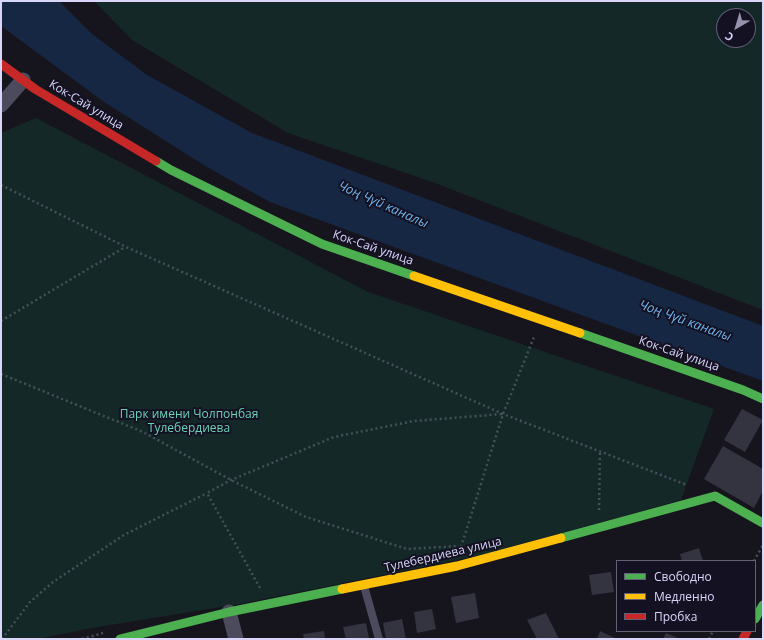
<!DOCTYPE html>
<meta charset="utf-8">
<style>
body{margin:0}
#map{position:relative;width:764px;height:640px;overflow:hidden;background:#16151e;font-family:"Open Sans",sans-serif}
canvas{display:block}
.frame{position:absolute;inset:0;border:2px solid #dad6fa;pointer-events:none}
.legend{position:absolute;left:616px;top:560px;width:140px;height:72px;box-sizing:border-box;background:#131122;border:1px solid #636078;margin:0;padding:5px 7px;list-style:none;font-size:12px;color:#dad6fa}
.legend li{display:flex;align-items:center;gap:8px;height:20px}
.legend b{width:20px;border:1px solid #636078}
.north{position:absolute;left:716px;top:8px;width:40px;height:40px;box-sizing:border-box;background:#131122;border:1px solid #636078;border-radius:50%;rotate:218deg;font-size:11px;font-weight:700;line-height:16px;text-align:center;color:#dad6fa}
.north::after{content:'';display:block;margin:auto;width:14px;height:18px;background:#9592ad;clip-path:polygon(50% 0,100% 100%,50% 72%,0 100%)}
</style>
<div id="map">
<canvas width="764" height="640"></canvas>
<div class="frame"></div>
<ul class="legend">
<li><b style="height:5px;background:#4caf50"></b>Свободно</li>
<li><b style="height:5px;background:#ffc107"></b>Медленно</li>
<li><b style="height:5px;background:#c62828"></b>Пробка</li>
</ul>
<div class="north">С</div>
</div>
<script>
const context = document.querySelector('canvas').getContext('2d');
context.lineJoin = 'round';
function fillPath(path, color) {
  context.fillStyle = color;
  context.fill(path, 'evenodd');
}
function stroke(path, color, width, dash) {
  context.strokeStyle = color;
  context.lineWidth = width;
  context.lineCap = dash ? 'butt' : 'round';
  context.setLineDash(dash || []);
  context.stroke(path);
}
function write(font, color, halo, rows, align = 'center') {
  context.font = font + ' "Open Sans",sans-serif';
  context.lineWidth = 4;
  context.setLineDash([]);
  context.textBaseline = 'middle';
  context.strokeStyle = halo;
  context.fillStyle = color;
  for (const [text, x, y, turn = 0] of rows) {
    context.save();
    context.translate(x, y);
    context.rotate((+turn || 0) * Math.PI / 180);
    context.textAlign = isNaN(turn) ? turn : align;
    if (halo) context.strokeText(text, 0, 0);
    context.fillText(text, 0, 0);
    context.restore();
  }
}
fillPath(new Path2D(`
 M 94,1 L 763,1 L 763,310 L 435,183 L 288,133 L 132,40 ZM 724,16 L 748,16 L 748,40 L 724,40 Z
 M 36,118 L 368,292 L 714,409 L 681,500 L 478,556 L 239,604 L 92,628 L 37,639 L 1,639 L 1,133 Z`), '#142828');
fillPath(new Path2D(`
 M 1,1 L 59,1 L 92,34 L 147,75 L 252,133 L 763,326 L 763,381 L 270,202 L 207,167 L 104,102 L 1,26 Z`), '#162743');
fillPath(new Path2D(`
 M 742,409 L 763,420 L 745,452 L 724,440 Z
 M 723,446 L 763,469 L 763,491 L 754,508 L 704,479 Z
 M 699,548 L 703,561 L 682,561 L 680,554 Z
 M 611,572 L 614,592 L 592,595 L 589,575 Z
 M 475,593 L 479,618 L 456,623 L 451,597 Z
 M 432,609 L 436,629 L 417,633 L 414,612 Z
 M 546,613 L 559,639 L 537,639 L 527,620 Z
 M 402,619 L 406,639 L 386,639 L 383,623 Z
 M 366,623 L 369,639 L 346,639 L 343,627 Z
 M 324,631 L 325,639 L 304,639 L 303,634 Z
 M 600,631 L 617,639 L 597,639 Z
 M 666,633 L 680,639 L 663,639 Z`), '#343340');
stroke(new Path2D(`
 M 1,185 L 126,247 L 503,414 L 687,485
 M 1,321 L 125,247
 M 1,374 L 143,432 L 231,480 L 306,517 L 407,549 L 459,546
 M 599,510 L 600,452
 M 461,547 L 503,414 L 534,337
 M 754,561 L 763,545
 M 260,588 L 207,493 L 231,480 L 334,437 L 414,421 L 502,414
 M 2,639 L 30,602 L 53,582 L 124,535 L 207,493
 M 82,639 L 103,633
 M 709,639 L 713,631`), '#46505a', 2.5, [2, 3]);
stroke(new Path2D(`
 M 364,586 L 379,639`), '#4c4b5d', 8);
stroke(new Path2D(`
 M 1,105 L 23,80
 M 229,612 L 236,639`), '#4c4b5d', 15);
stroke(new Path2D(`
 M 156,161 L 171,170 L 322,244 L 414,276
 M 580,333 L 743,390 L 763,399
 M 561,538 L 715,496 L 763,523
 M 755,619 L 763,605
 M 120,639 L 229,612 L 342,589`), '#4caf50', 9);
stroke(new Path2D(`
 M 414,276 L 580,333
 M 342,589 L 457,566 L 561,538`), '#ffc107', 9);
stroke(new Path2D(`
 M 1,64 L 35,89 L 156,161
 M 743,639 L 747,631`), '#c62828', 9);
write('12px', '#dad6fa', '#131122', [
 ["Кок-Сай улица",86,105,31],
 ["Кок-Сай улица",373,248,19],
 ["Кок-Сай улица",679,354,19],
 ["Тулебердиева улица",443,555,-13]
]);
write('12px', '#6bd2b7', '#131122', [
 ["Парк имени Чолпонбая",189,415],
 ["Тулебердиева",189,429]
]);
write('italic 13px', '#70b5ee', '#131122', [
 ["Чоң Чүй каналы",383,205,24],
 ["Чоң Чүй каналы",685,321,20]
]);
</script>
